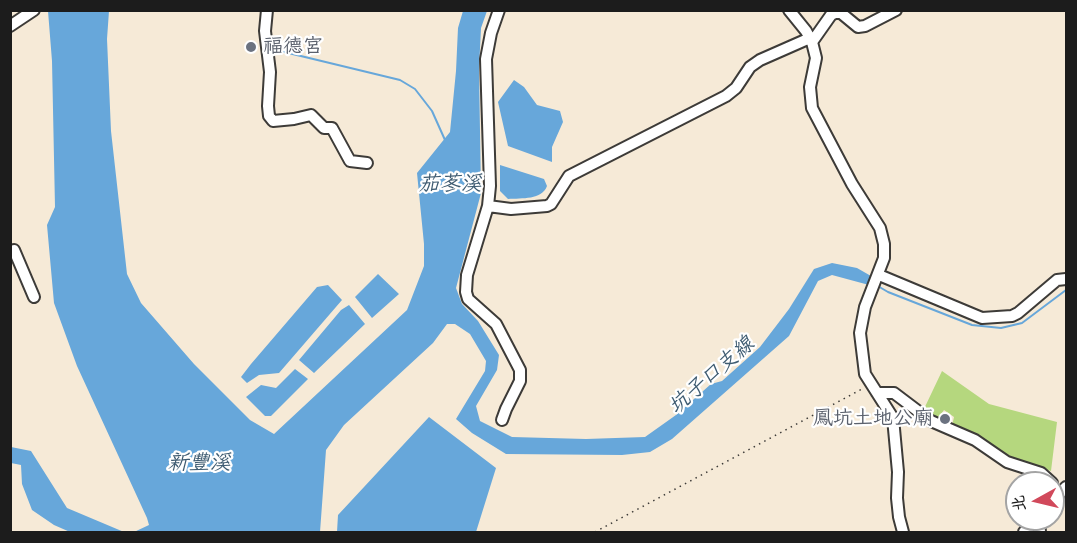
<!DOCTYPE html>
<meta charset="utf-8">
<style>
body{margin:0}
#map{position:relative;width:1077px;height:543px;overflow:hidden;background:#f6ead7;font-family:Sriracha,"LXGW WenKai TC",sans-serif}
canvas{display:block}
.frame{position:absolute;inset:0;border:12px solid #1c1c1c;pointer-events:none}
.north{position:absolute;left:1005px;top:471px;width:60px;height:60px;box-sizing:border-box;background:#fff;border:2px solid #a4a4a4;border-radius:50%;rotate:262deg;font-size:16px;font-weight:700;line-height:24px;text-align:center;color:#1c1c1c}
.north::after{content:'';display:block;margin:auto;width:21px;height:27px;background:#d1495b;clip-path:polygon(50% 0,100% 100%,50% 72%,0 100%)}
</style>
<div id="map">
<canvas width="1077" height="543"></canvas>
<div class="frame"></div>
<div class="north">北</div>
</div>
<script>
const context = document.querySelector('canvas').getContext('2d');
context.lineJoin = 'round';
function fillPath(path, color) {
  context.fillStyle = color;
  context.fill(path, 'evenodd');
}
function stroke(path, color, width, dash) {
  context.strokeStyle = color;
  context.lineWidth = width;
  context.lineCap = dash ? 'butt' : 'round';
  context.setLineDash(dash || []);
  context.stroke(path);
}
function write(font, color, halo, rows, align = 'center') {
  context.font = font + ' Sriracha,"LXGW WenKai TC",sans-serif';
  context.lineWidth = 4.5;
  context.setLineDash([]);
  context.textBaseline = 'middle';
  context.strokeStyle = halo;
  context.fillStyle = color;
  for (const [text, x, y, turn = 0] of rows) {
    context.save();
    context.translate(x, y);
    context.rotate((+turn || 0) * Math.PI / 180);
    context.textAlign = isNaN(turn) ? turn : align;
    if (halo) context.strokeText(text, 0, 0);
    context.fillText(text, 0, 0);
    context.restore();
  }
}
fillPath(new Path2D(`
 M 942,371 L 989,404 L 1057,422 L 1051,471 L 1024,463 L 952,426 L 954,417 L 944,410 L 937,420 L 923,411 Z`), '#b5d77e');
fillPath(new Path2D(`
 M 48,11 L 109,11 L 107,39 L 111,131 L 127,274 L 141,303 L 194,364 L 250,420 L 274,434 L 407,310 L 424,266 L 424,244 L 417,173 L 450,132 L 456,71 L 458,28 L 463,11 L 487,11 L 481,28 L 479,69 L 481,193 L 456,288 L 462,304 L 478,321 L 499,355 L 497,370 L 476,406 L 480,421 L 512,437 L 586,439 L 645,437 L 676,415 L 711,384 L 722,381 L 760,347 L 789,309 L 814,269 L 832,263 L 857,268 L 871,276 L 869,285 L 832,275 L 818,281 L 789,336 L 672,439 L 650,452 L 622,455 L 506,454 L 472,433 L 456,419 L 485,371 L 486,361 L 470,334 L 455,324 L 447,324 L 433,343 L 344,425 L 326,450 L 320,532 L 134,532 L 149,525 L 147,518 L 77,366 L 54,303 L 47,225 L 55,207 L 52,61 Z
 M 514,80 L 524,87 L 537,105 L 560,111 L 563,122 L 552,147 L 552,162 L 508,146 L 498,102 Z
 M 500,165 L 544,179 L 547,186 C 542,200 522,198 508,199 L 500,191 Z
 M 378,274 L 399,294 L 372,318 L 355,297 Z
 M 328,285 L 342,300 L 279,373 L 259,375 L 247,383 L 241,377 L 251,364 L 317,287 Z
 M 349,305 L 365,324 L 314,373 L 299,360 L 341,310 Z
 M 295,369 L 308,379 L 271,416 L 265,416 L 246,397 L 261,385 L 276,388 Z
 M 429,417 L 496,468 L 476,532 L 337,532 L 338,515 Z
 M 11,447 L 31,451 L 67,508 L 124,532 L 70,532 L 54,525 L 32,510 L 22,484 L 21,465 L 11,463 Z`), '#67a7da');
stroke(new Path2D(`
 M 276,50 L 400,80 L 415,89 L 432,111 L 445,140
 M 876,285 L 888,292 L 972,325 L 1001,328 L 1022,323 L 1066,290`), '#67a7da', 2);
const minor = new Path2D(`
 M 267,10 L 265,31 L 270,72 L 268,106 L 269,116 L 273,121 L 294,119 L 311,115 L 324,128 L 332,128 L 350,161 L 367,163
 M 499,10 L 491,33 L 486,59 L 490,186 L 488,206 L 467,275 L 466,292 L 468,299 L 496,324 L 520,370 L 520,381 L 506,409 L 502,420
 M 789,10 L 806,31 L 812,42 L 816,58 L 810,87 L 812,108 L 852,184 L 880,228 L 884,244 L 884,258 L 865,307 L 860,333 L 865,374 L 893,418 L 898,472 L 897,498 L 899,517 L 903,532
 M 10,26 L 34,10
 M 812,42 L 831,15 L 835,13 L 841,13 L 858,27 L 865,26 L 896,10
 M 488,206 L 511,209 L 547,206 L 551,204 L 569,176 L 726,96 L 736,88 L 750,67 L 760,60 L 810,38
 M 10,251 L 14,250 L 34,297
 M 879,275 L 982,318 L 1012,316 L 1018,313 L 1057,280 L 1066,279
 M 877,393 L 894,393 L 931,421 L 975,440 L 1007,462 L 1041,473 L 1052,483
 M 1053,501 L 1066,487
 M 1039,519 L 1040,532
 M 1024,532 L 1038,519`);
stroke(minor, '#3d3b38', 14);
stroke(new Path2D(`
 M 595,532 L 862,389`), '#3d3b38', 1.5, [1.5, 4.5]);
stroke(minor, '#fff', 10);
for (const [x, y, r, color] of [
 [251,47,6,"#6b7280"],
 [945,419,6,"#6b7280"]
]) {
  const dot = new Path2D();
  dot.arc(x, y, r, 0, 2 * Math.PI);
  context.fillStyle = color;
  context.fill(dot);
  stroke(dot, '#fff', 2);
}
write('20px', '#5b616d', '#fff', [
 ["福德宫",263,47],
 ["鳳坑土地公廟",933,419,"right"]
], 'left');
write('italic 21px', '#3e5b71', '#fff', [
 ["茄苳溪",450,185],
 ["坑子口支線",712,376,-41],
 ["新豐溪",199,464]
]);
</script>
